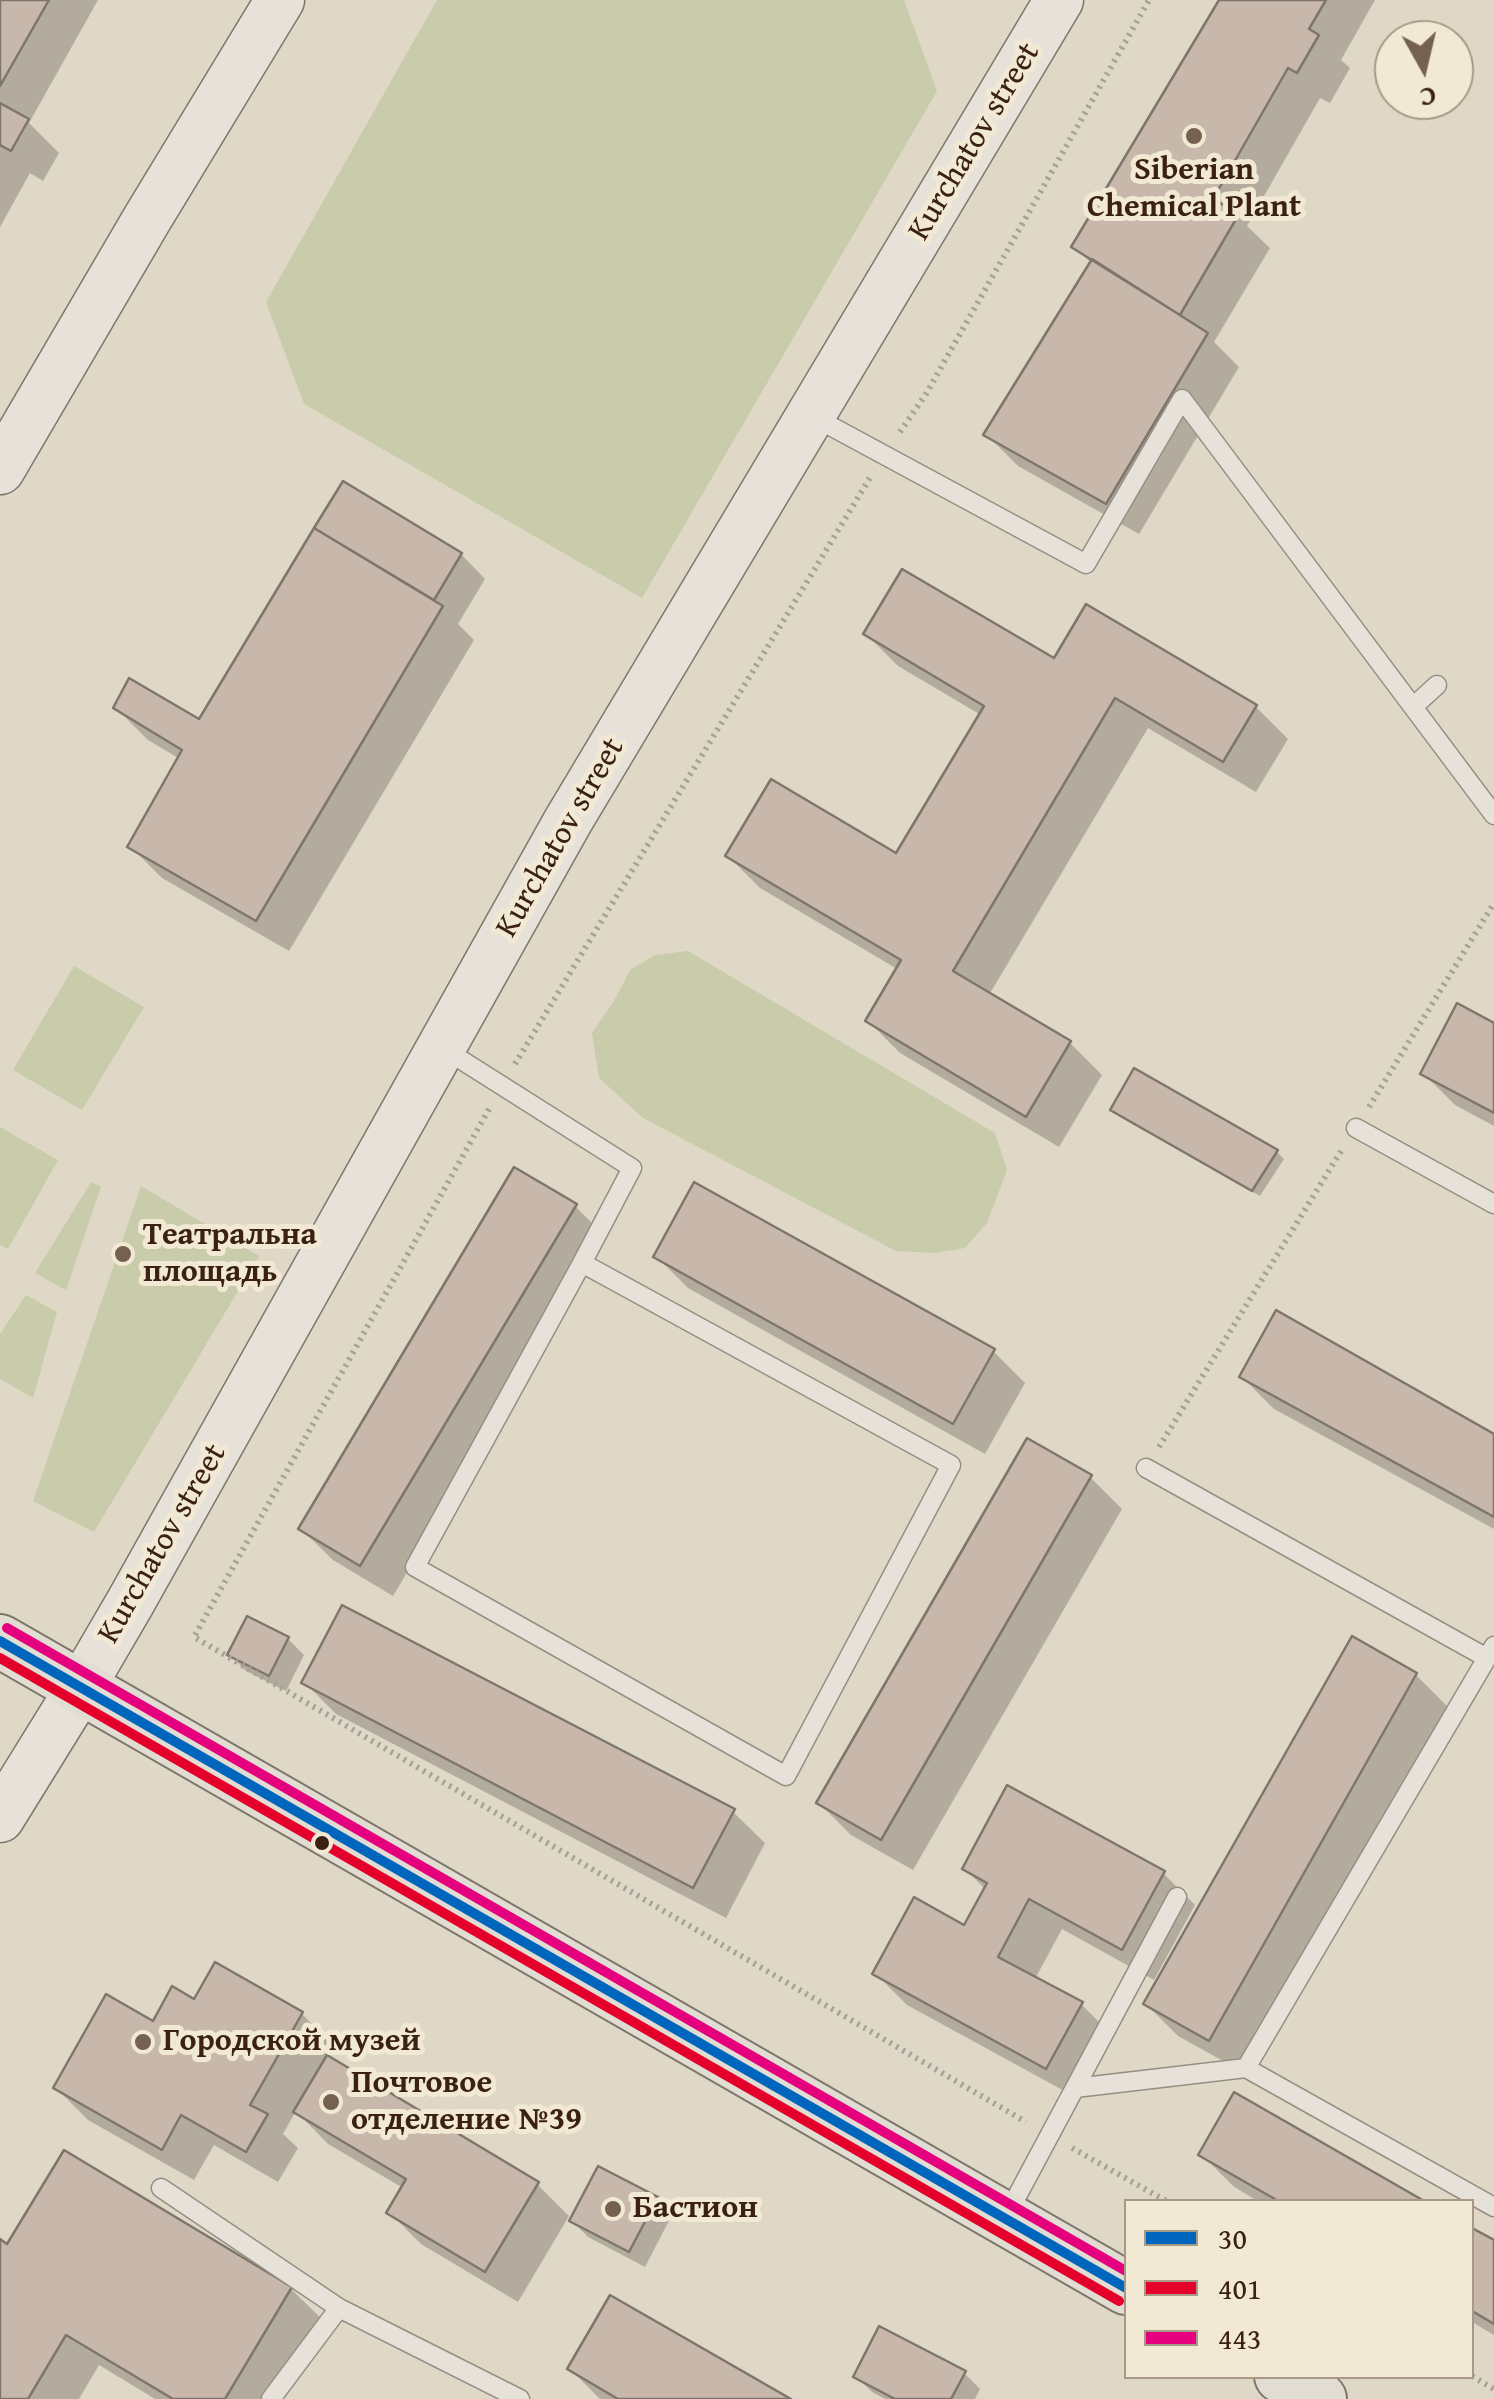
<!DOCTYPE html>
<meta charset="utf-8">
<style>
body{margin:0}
#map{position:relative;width:1494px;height:2399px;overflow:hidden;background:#e0d8c6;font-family:"Gentium Book Plus",serif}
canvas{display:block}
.legend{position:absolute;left:1124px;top:2199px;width:350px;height:180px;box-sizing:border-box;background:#f1e9d3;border:2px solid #a89986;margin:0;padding:12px 18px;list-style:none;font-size:30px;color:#3a2113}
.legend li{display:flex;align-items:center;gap:20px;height:50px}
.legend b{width:50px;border:2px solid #a89986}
.north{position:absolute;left:1374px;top:20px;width:100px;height:100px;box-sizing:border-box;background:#f1e9d3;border:2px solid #a89986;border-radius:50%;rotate:172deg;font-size:28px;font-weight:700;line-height:40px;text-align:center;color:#3a2113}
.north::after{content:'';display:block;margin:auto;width:35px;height:45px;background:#746152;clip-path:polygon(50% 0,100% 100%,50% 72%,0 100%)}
</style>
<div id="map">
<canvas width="1494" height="2399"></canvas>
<ul class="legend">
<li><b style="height:12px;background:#0065bd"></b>30</li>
<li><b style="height:12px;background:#e4002b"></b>401</li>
<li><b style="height:12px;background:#e5007d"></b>443</li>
</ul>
<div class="north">С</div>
</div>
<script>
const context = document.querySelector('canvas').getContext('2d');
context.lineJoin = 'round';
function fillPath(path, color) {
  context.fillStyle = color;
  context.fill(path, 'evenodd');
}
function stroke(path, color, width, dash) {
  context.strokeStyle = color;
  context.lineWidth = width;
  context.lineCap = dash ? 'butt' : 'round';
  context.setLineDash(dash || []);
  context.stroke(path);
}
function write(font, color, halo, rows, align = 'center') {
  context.font = font + ' "Gentium Book Plus",serif';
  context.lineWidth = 10;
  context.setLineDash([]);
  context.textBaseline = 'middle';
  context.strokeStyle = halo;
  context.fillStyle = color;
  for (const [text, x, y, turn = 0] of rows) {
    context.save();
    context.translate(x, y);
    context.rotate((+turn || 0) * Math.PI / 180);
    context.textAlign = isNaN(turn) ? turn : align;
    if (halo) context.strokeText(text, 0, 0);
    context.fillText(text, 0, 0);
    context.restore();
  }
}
fillPath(new Path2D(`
 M 437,0 L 904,0 L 937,91 L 642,598 L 304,404 L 266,302 Z
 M 688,951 L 995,1133 L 1007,1170 L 987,1223 L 965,1248 L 935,1253 L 896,1251 L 643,1118 L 599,1078 L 592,1033 L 615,999 L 630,970 L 655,955 Z
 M 74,966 L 144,1007 L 82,1110 L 13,1070 Z
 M 0,1127 L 58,1160 L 8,1249 L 0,1245 Z
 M 91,1182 L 101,1187 L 66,1290 L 35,1273 Z
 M 141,1186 L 259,1256 L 94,1532 L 33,1501 Z
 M 26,1295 L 57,1312 L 33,1398 L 0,1379 L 0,1334 Z`), '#c8ccaa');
fillPath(new Path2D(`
 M 0,0 L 98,0 L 29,123 L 59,153 L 43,181 L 30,173 L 0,227 Z
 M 1222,0 L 1375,0 L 1341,60 L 1350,68 L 1330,103 L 1320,98 L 1247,226 L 1270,248 L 1214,342 L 1239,367 L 1139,534 L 1018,466 L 986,434 L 1092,264 L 1075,247 Z
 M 344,484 L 461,554 L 485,579 L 458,624 L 474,640 L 289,951 L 162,878 L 130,846 L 180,759 L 148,740 L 116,708 L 200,723 Z
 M 866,634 L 1055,662 L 1256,707 L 1288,739 L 1256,792 L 1148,728 L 989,995 L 1070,1043 L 1102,1075 L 1059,1147 L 900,1053 L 868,1021 L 899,970 L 760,888 L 728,856 L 897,857 L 981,715 L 898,666 Z
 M 1494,1026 L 1494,1126 L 1455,1105 L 1423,1073 Z
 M 1135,1072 L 1277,1152 L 1284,1159 L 1260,1196 L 1120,1117 L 1113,1110 Z
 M 575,1206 L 607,1238 L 393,1596 L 333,1560 L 301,1529 Z
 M 656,1256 L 993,1351 L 1025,1383 L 985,1454 L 688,1288 Z
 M 1242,1377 L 1494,1437 L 1494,1529 L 1274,1409 Z
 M 1090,1477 L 1122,1509 L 913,1870 L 851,1835 L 819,1803 Z
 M 288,1639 L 304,1655 L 286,1691 L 246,1671 L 230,1655 Z
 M 1353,1640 L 1416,1675 L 1448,1707 L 1241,2071 L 1178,2036 L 1146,2004 Z
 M 304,1682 L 733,1812 L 765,1843 L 726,1918 L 336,1714 Z
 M 965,1869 L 1163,1873 L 1195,1905 L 1154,1980 L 1062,1929 L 1035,1979 L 1081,2004 L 1113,2036 L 1079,2099 L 907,2005 L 875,1973 L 965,1928 L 986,1890 Z
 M 195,2002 L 302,2014 L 334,2046 L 326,2058 L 537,2184 L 569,2216 L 518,2302 L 421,2244 L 389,2212 L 403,2188 L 328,2144 L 296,2111 L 283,2134 L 298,2148 L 278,2182 L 214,2145 L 194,2180 L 88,2120 L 56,2088 L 154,2024 Z
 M 1201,2154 L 1421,2202 L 1259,2202 L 1233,2186 Z
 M 656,2199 L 672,2215 L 645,2267 L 588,2237 L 572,2221 Z
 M 1472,2230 L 1494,2243 L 1494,2335 L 1472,2322 Z
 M 0,2242 L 8,2247 L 291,2289 L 323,2320 L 275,2399 L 155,2399 L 99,2365 L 79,2399 L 0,2399 Z
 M 570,2369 L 786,2399 L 600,2399 Z
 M 964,2373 L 980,2389 L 975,2399 L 885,2399 L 872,2392 L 856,2376 Z`), '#0003');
const building = new Path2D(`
 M 0,0 L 49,0 L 0,86 Z
 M 1219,0 L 1326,0 L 1309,29 L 1319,35 L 1297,73 L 1288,68 L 1213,199 L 1239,214 L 1180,315 L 1071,247 Z
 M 0,103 L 29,119 L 11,151 L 0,145 Z
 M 1092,259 L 1208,333 L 1106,504 L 983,435 Z
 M 343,481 L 462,553 L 434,600 L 314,528 Z
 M 314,528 L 443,606 L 256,921 L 127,847 L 182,750 L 113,708 L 129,678 L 199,719 Z
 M 902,569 L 1054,658 L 1086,604 L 1257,705 L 1223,762 L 1115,698 L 953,971 L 1071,1041 L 1026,1117 L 865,1021 L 901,960 L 725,856 L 771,779 L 896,853 L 984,706 L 863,634 Z
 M 1457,1003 L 1494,1023 L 1494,1113 L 1420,1074 Z
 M 1134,1068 L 1278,1150 L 1252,1191 L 1110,1110 Z
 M 514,1167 L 577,1204 L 360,1566 L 298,1529 Z
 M 694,1182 L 995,1349 L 953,1424 L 653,1257 Z
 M 1276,1310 L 1494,1434 L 1494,1517 L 1239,1377 Z
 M 1027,1438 L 1092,1475 L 881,1840 L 816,1803 Z
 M 342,1605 L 735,1809 L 693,1888 L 301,1683 Z
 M 247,1616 L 289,1637 L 269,1676 L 227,1655 Z
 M 1352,1636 L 1417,1673 L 1209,2041 L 1143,2004 Z
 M 1007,1785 L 1165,1871 L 1122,1950 L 1029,1899 L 998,1957 L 1083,2002 L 1046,2069 L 872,1974 L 914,1897 L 964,1925 L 987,1883 L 962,1869 Z
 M 215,1962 L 303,2012 L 250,2105 L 268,2114 L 246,2152 L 181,2115 L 162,2150 L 53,2088 L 106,1994 L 153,2021 L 172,1986 L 194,1999 Z
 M 327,2055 L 539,2182 L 485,2272 L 386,2213 L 406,2179 L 293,2112 Z
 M 1234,2092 L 1426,2202 L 1280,2202 L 1198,2155 Z
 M 64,2150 L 292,2287 L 225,2399 L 173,2399 L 66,2335 L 28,2399 L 0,2399 L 0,2239 L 7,2244 Z
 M 598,2166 L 658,2197 L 629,2252 L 569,2221 Z
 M 1472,2228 L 1494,2240 L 1494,2324 L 1472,2311 Z
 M 610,2295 L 791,2399 L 618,2399 L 567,2369 Z
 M 879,2326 L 966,2371 L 951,2399 L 895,2399 L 853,2377 Z`);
fillPath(building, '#c8b8ac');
stroke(building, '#7e766b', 2.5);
const lane = new Path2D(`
 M 812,416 L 1086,564 L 1182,399 L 1494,815
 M 1413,707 L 1437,685
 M 444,1049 L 632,1168 L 582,1263
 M 1356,1128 L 1494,1204
 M 582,1263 L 951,1465 L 786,1776 L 415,1567 Z
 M 1146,1468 L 1487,1658
 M 1246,2068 L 1494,1646
 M 1075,2088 L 1246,2068 L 1494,2207
 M 161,2188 L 339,2308 L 271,2399
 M 1008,2213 L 1177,1897
 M 339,2308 L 520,2399`);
const secondary = new Path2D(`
 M 0,470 L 147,219 L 280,0
 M 0,1818 L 81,1687 L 130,1603 L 568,821 L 1059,0`);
const primary = new Path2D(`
 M 0,1641 L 1126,2288
 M 1281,2376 L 1320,2399`);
stroke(lane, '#968e82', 21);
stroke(secondary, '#7e766b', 51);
stroke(primary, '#7e766b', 56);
stroke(new Path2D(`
 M 900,432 L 926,394 L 1149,0
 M 515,1064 L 871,476
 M 1369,1107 L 1494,903
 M 489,1109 L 194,1637 L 1026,2122
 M 1159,1447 L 1341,1151
 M 1072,2148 L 1168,2202
 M 1472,2376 L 1494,2389`), '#a7a299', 6, [2.5, 5]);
stroke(lane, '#e6e2da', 18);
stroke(secondary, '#e6e2da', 48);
stroke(primary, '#e2ddd3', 52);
stroke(new Path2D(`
 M 0,1641 L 1126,2288`), '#0065bd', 10);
stroke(new Path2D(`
 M 0,1658 L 1119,2301`), '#e4002b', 10);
stroke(new Path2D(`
 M 7,1628 L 1126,2271`), '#e5007d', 10);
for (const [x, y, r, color] of [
 [1194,136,10,"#746152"],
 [123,1254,10,"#746152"],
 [322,1843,9,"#3a2113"],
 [143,2042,10,"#746152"],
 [331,2102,10,"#746152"],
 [613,2209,10,"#746152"]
]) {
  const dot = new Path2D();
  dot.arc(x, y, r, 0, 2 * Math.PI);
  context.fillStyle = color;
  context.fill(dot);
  stroke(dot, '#f1e9d3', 4);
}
write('32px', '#3a2113', '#f1e9d3', [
 ["Kurchatov street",975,142,-59],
 ["Kurchatov street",561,838,-60],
 ["Kurchatov street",163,1544,-60]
]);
write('bold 32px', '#3a2113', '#f1e9d3', [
 ["Siberian",1194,171,"center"],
 ["Chemical Plant",1194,208,"center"],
 ["Театральна",143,1236],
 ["площадь",143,1273],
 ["Городской музей",163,2042],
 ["Почтовое",351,2084],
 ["отделение №39",351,2121],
 ["Бастион",633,2209]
], 'left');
</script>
